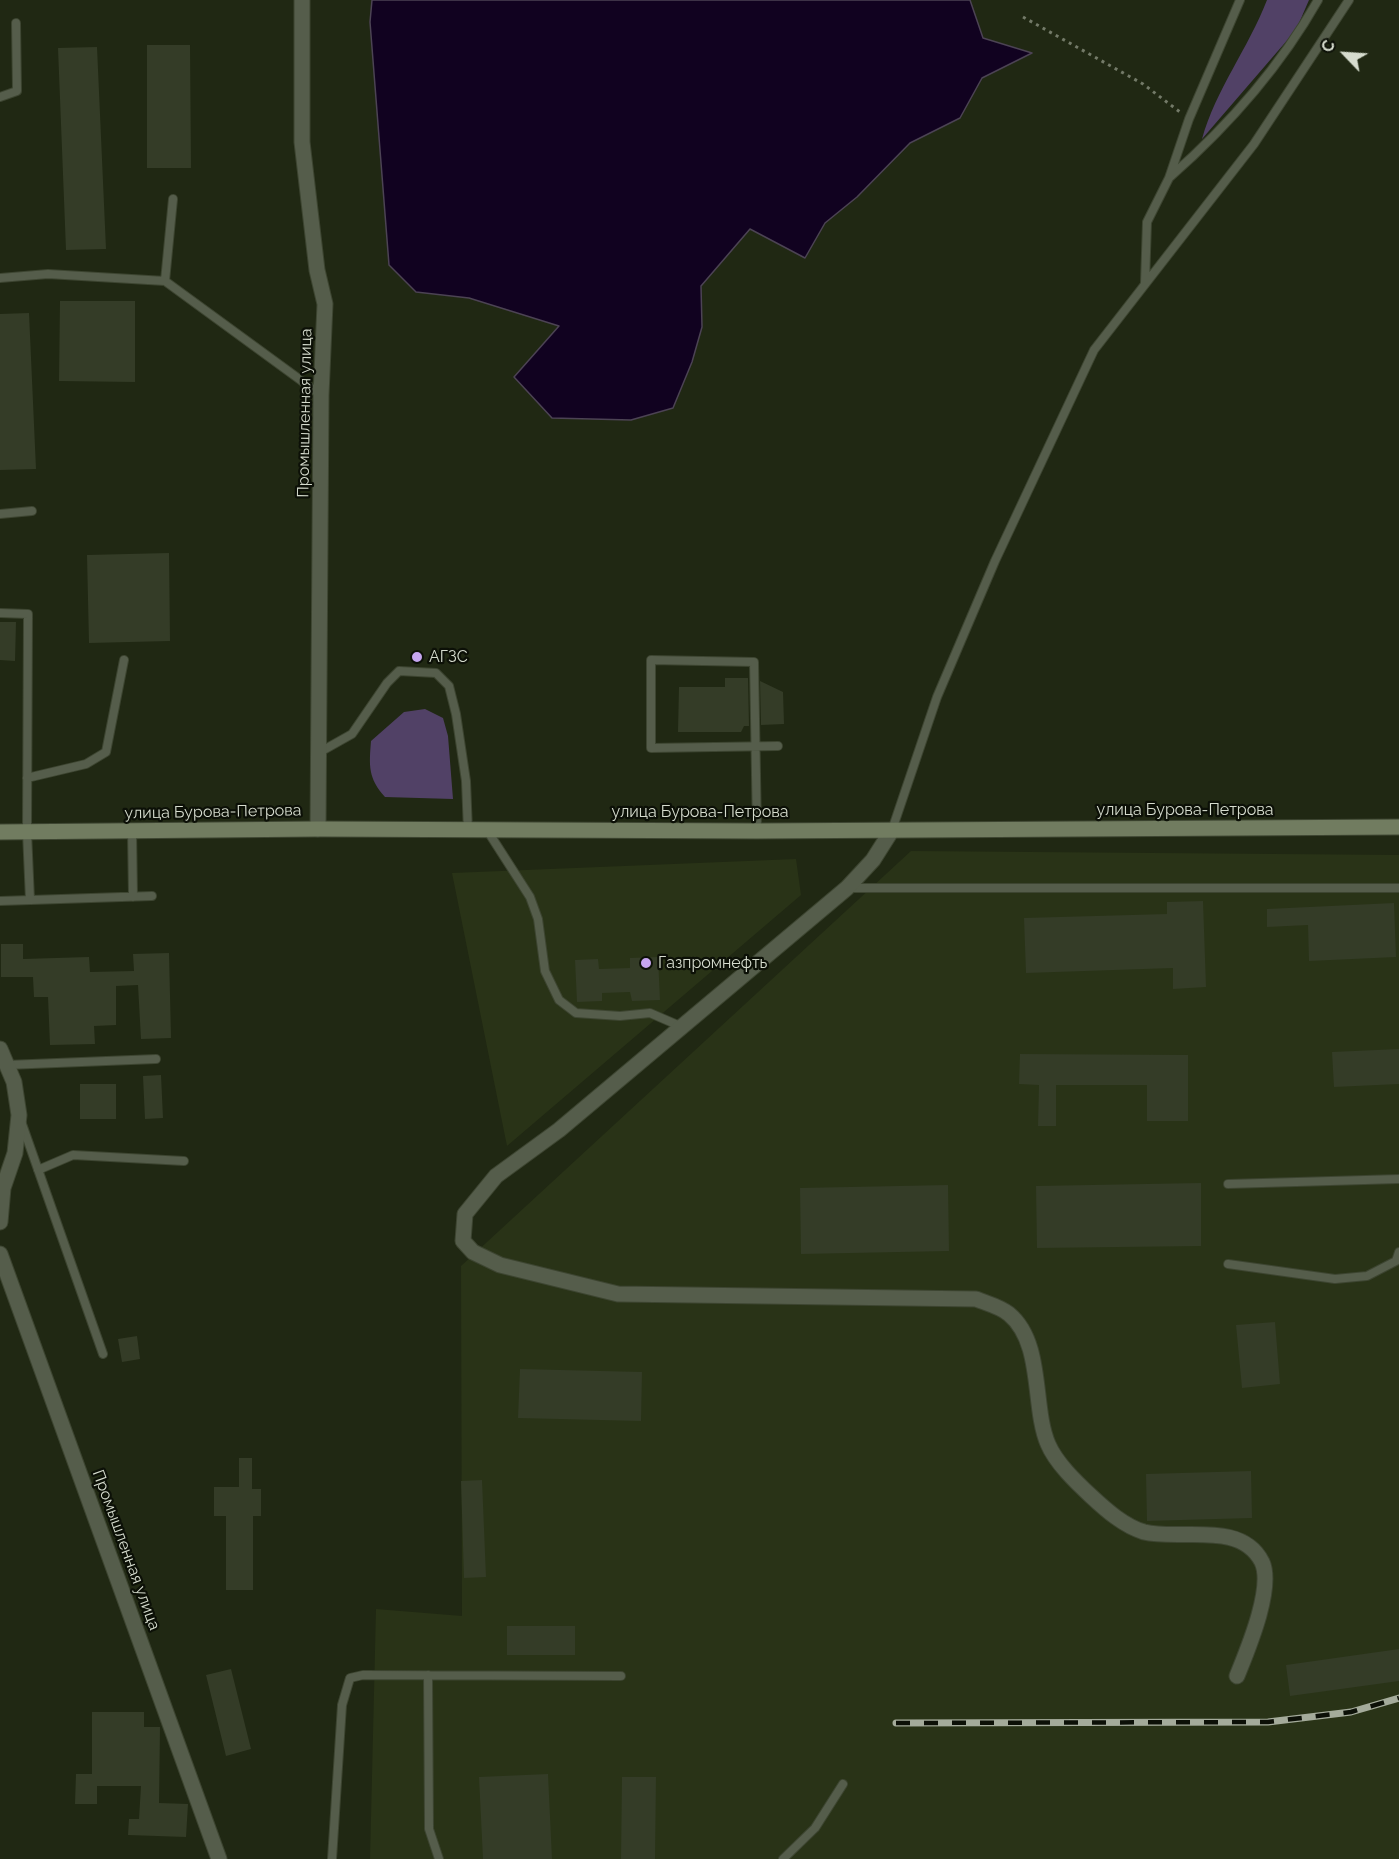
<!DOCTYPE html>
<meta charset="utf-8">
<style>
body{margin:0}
#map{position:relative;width:1399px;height:1859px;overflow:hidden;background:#202813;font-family:Raleway,sans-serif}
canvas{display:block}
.north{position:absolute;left:1315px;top:24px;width:60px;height:60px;-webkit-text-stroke:4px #0c1007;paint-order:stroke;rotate:295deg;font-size:16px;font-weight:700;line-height:24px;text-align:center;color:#d6dcce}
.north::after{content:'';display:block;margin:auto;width:21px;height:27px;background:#d6dcce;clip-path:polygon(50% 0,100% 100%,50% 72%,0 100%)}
</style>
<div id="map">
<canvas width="1399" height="1859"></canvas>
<div class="north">С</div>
</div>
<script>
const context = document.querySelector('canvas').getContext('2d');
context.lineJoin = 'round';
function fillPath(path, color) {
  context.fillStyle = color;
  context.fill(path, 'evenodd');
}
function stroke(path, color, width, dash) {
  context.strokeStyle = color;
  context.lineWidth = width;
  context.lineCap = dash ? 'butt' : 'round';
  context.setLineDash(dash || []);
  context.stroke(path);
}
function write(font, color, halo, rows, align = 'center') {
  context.font = font + ' Raleway,sans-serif';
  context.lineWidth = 4.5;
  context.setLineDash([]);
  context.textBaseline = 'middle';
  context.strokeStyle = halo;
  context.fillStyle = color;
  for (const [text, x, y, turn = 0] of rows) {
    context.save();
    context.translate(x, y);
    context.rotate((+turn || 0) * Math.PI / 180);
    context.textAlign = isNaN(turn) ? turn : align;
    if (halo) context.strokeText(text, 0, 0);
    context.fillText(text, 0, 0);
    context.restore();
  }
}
fillPath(new Path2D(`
 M 911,851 L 1399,855 L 1399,1859 L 370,1859 L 376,1609 L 462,1616 L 461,1266 Z
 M 796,859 L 801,895 L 507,1146 L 452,873 Z`), '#293317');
fillPath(new Path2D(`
 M 1267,0 L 1309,0 L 1296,30 L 1202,139 C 1216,89 1248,49 1267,0 Z
 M 425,709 L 443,718 L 448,736 L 453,799 L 385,797 C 368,778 369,766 371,741 L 404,712 Z`), '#514166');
const water = new Path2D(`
 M 372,0 L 970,0 L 983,38 L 1032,53 L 982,78 L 960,118 L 910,143 L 857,197 L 825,223 L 805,258 L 750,229 L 701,286 L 702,327 L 692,362 L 673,408 L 631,420 L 552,418 L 514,377 L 559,326 L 469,298 L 416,292 L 389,265 L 370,22 Z`);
fillPath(water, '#110220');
stroke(water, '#4c4354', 1.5);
fillPath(new Path2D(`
 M 147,45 L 190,45 L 191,168 L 147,168 Z
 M 97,47 L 106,249 L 66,250 L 58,48 Z
 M 60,301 L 135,301 L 135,382 L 59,381 Z
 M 29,313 L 36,469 L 0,470 L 0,314 Z
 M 169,553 L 170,641 L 89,643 L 87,555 Z
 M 0,622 L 16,622 L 15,661 L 0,660 Z
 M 725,678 L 748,678 L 749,726 L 744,726 L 741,732 L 678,732 L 679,687 L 725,687 Z
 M 760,681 L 783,692 L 784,724 L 761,725 Z
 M 1203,901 L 1206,987 L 1173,989 L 1173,968 L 1026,973 L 1024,918 L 1167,914 L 1167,902 Z
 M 1394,903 L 1396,957 L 1309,961 L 1308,925 L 1267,927 L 1267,909 Z
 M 1,944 L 23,944 L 23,959 L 89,957 L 90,972 L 134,971 L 133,954 L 169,953 L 171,1038 L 141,1039 L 138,985 L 116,986 L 116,1025 L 94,1026 L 95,1044 L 50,1045 L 48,997 L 34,997 L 33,977 L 1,977 Z
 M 658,957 L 660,1000 L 632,1001 L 630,992 L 602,993 L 602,1001 L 577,1002 L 575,960 L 598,959 L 599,969 L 630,968 L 630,958 Z
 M 1399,1049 L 1399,1084 L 1334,1087 L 1332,1052 Z
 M 1020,1054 L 1188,1055 L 1188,1121 L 1147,1121 L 1147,1085 L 1056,1085 L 1056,1126 L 1038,1126 L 1039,1085 L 1019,1084 Z
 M 161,1075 L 163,1118 L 145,1119 L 143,1076 Z
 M 80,1084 L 116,1084 L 116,1119 L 80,1119 Z
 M 1201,1183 L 1201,1246 L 1037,1248 L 1036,1186 Z
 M 948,1185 L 949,1251 L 801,1254 L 800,1188 Z
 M 1275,1322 L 1280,1384 L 1242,1388 L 1236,1325 Z
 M 137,1336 L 140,1359 L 122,1362 L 118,1339 Z
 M 520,1369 L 642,1372 L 641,1421 L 518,1418 Z
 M 239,1458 L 252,1458 L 252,1489 L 261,1489 L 261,1516 L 253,1516 L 253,1590 L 226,1590 L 226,1516 L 214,1516 L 214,1487 L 239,1487 Z
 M 1251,1471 L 1252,1518 L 1147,1521 L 1146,1474 Z
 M 482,1480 L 486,1577 L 464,1578 L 461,1481 Z
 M 507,1626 L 575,1626 L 575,1655 L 507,1655 Z
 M 1399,1649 L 1399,1681 L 1290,1696 L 1286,1665 Z
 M 231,1669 L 251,1749 L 226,1756 L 206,1675 Z
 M 92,1712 L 144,1712 L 144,1727 L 160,1727 L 159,1803 L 188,1804 L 186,1837 L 128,1835 L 129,1819 L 139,1819 L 141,1786 L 97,1786 L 97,1804 L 75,1804 L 76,1774 L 92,1774 Z
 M 548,1774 L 552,1859 L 483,1859 L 479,1777 Z
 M 622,1777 L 656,1777 L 655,1859 L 621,1859 Z`), '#343c27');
const service = new Path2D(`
 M 0,97 L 17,91 L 16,23
 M 1170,177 C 1228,126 1280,67 1318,0
 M 173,199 L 165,281 L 321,395
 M 0,278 L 48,274 L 165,281
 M 1145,283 L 1147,222 L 1169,178 L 1189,119 L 1240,0
 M 0,514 L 32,511
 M 0,613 L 28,614 L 27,832 L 30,900
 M 320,752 L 352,734 L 387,683 L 399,671 L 436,673 L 449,686 L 456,714 L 466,781 L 468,831
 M 27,778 L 86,764 L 106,752 L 124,660
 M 132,830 L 133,897
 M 487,830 L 530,897 L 538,919 L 545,971 L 559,1000 L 576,1013 L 620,1016 L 650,1013 L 680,1026
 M 892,830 L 937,697 L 995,561 L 1094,350 L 1254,144 L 1349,0
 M 757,831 L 754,662 L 651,660 L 651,748 L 778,746
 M 848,888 L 1399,888
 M 0,901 L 152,896
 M 7,1065 L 156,1059
 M 22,1124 L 103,1354
 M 38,1170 L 73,1155 L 184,1161
 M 1228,1184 L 1399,1179
 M 1228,1264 L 1335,1279 L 1367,1276 L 1396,1261 L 1399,1252
 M 428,1675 L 429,1829 L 439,1859
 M 332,1859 L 342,1705 L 350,1678 L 363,1675 L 621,1676
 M 783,1859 L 815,1828 L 843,1784`);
const minor = new Path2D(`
 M 302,0 L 302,142 L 317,270 L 325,304 L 321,395 L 318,829
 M 892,830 L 873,860 L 847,888 L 559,1130 L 496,1176 L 465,1214 L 463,1241 L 473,1252 L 500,1265 L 618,1294 L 976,1299 C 986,1303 1001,1307 1009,1314 C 1044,1343 1032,1407 1048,1444 C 1056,1463 1076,1482 1091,1496 C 1106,1510 1124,1526 1144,1532 C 1180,1541 1241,1520 1262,1562 C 1274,1588 1247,1651 1237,1676
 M 0,1049 L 14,1082 L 19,1115 L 15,1153 L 3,1188 L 0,1222
 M 0,1254 L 219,1859`);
const secondary = new Path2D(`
 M 0,832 L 318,829 L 757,831 L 1399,827`);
stroke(service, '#3d4531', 10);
stroke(minor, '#3d4531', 17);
stroke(secondary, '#3d4531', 17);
stroke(new Path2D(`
 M 1023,17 L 1143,84 L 1180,112`), '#737a68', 3, [3, 4.5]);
stroke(service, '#555d4b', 8);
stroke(minor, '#555d4b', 15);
stroke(secondary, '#717c60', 15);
const rail = new Path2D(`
 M 896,1723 L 1268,1722 L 1351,1712 L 1399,1698`);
stroke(rail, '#a4ab9b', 7);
stroke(rail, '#0c1007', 4.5, [14]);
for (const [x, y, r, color] of [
 [417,657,6,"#c6a6f0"],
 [646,963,6,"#c6a6f0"]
]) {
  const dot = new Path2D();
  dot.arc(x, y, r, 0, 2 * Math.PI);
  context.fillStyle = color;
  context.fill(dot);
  stroke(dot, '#0c1007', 2);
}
write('16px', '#d6dcce', '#0c1007', [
 ["Промышленная улица",305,413,-89],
 ["улица Бурова-Петрова",1185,810],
 ["улица Бурова-Петрова",213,812,-1],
 ["улица Бурова-Петрова",700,812],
 ["Промышленная улица",126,1550,70]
]);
write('16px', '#d6dcce', '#0c1007', [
 ["АГЗС",429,657],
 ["Газпромнефть",658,963]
], 'left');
</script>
